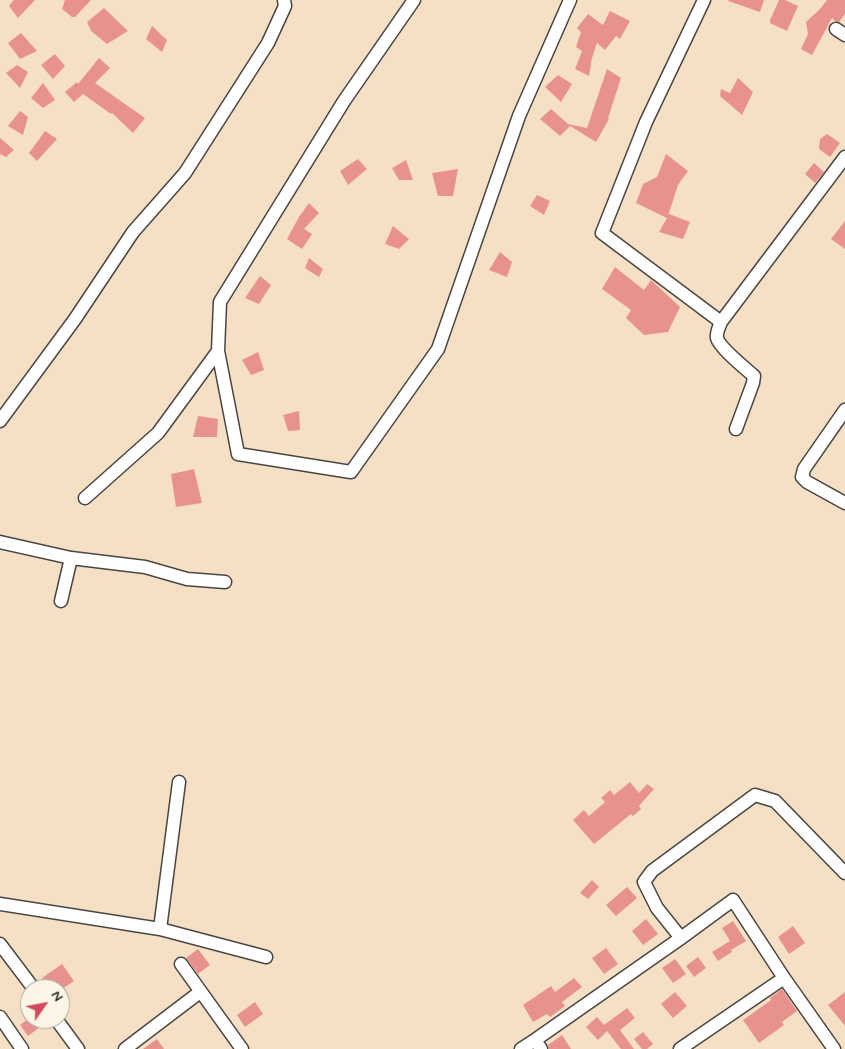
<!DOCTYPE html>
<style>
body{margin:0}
#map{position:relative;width:845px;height:1049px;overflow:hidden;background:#f6e0c5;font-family:Mynerve,sans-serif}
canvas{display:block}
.north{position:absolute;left:20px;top:979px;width:50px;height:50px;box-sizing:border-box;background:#fcf5e5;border:1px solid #a8a49b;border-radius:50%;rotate:57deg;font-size:14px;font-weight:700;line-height:20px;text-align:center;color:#2b2b2b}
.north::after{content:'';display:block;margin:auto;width:18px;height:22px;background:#d1495b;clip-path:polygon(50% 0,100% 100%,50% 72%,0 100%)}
</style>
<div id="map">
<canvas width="845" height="1049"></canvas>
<div class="north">N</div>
</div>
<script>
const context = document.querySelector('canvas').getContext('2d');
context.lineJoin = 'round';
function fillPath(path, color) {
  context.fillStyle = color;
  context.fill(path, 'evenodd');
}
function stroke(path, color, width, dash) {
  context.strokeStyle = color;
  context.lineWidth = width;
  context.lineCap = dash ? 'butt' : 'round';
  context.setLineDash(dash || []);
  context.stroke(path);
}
fillPath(new Path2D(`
 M 14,0 L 35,0 L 18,18 L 9,6 Z
 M 65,0 L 91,0 L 75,17 L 72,17 L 62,9 Z
 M 729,0 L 764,0 L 760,12 L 728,1 Z
 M 779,0 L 785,0 L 798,6 L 787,31 L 770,23 L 770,20 Z
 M 827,0 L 845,0 L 845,14 L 839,22 L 835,21 L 832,18 L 812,55 L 801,49 L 808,34 L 806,22 L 820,9 Z
 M 104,8 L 128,31 L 107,44 L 91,31 L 87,22 Z
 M 610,11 L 630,21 L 620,39 L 616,36 L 605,50 L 597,43 L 592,58 L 589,76 L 575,69 L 582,51 L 576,47 L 581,32 L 577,28 L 588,14 L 603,25 Z
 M 152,26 L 167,40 L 162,52 L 146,39 Z
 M 21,33 L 37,51 L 20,59 L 8,43 Z
 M 55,54 L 65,66 L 53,79 L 41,65 Z
 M 99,58 L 110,68 L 95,83 L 145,118 L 133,133 L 112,113 L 111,114 L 83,94 L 74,102 L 65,92 L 77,82 L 78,84 Z
 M 17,65 L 28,72 L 20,88 L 6,73 Z
 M 607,69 L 621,78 L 608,118 L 609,119 L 596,142 L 570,126 L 560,136 L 540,119 L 551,109 L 568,124 L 587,128 Z
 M 558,75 L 572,84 L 561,102 L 545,87 Z
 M 738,78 L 753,92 L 742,115 L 720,96 L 721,89 L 730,93 Z
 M 43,83 L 55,100 L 43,108 L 31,98 Z
 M 20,111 L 28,117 L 23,135 L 8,126 Z
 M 45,131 L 57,139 L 37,161 L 29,153 Z
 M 827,134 L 840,143 L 830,157 L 819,149 L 820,139 Z
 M 0,138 L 14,150 L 6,157 L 0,154 Z
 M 666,154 L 688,171 L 678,185 L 668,216 L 669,214 L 690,222 L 683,239 L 659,232 L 667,218 L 636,203 L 643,184 L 657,177 Z
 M 358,159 L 367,169 L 348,185 L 340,171 Z
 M 406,160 L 413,180 L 399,180 L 392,168 Z
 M 814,163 L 824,172 L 815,183 L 805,174 Z
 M 458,169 L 453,196 L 438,196 L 432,173 Z
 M 537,195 L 550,201 L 544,215 L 530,206 Z
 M 309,203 L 319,213 L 304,229 L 312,234 L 302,249 L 287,239 L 299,217 Z
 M 845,221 L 845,249 L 831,239 Z
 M 393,226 L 409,239 L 399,249 L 385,244 Z
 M 500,252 L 512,262 L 507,277 L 489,270 Z
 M 309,258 L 323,269 L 319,277 L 305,268 Z
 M 615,267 L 644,290 L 651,280 L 680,307 L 668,332 L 644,335 L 626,318 L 631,310 L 602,289 Z
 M 260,276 L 271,285 L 259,304 L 245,298 Z
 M 258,352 L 264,370 L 251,375 L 242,360 Z
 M 299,411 L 300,430 L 288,431 L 283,415 Z
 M 198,416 L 218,419 L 217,437 L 193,437 Z
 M 194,469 L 202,503 L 176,507 L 171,474 Z
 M 630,782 L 639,793 L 647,784 L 654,789 L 639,806 L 641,809 L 633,816 L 631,814 L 594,844 L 573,820 L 584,810 L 589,816 L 605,802 L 601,798 L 610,790 L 614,795 Z
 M 592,880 L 599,887 L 588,899 L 580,893 Z
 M 627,887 L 637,898 L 616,916 L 606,905 Z
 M 646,919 L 658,934 L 643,945 L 632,931 Z
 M 733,921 L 746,941 L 731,950 L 732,952 L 718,961 L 712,952 L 730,941 L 722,928 Z
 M 793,926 L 805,943 L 789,954 L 778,937 Z
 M 606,948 L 618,964 L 604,974 L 592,958 Z
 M 198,949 L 210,965 L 198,974 L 186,958 Z
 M 698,957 L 706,968 L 694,977 L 686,966 Z
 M 675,959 L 686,974 L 673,983 L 662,968 Z
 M 62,964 L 74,981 L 62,989 L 50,989 L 42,978 Z
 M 574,978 L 582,987 L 562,1002 L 565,1006 L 550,1017 L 547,1014 L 533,1022 L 523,1005 L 551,986 L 555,992 Z
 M 782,989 L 797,1011 L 782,1022 L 784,1025 L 759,1043 L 743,1020 L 771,1000 L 770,998 Z
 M 675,992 L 687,1006 L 673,1018 L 661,1004 Z
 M 845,992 L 845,1026 L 828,1005 Z
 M 255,1002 L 263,1014 L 245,1027 L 237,1015 Z
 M 627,1008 L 635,1018 L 620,1030 L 634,1049 L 621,1049 L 607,1031 L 598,1040 L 586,1027 L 597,1017 L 604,1025 Z
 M 28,1019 L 48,1019 L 48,1021 L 28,1036 L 20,1025 Z
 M 643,1032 L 653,1044 L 647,1049 L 642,1049 L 634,1039 Z
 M 562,1035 L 571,1049 L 549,1049 L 548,1045 Z
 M 157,1039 L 164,1049 L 143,1049 Z`), '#e8928f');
const minor = new Path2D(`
 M 414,0 L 344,101 L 220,302 L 218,351 L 238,454 L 351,472 L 438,349 L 519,116 L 570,0
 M 704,0 L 646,122 L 602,233 L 721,322 L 845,157
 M 836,29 L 845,35
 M 721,322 C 719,327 716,333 717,338 C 719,347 746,369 754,376 L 753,383 L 736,429
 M 845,410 L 804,469 L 802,477 L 807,482 L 845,503
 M 0,421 L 75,319 L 133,232 L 185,173 L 268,43 L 285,6 L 284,0
 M 85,498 L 158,433 L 218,351
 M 0,542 L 71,558 L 145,567 L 187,579 L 225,582
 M 61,601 L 71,558
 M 0,904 L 160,929 L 266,957
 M 160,929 L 179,782
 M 681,938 L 657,908 L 644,882 L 652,871 L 755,795 L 775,801 L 845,873
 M 0,944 L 34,989
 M 181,964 L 242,1049
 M 0,1017 L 22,1049
 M 56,1019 L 78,1049
 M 125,1049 L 200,992
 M 521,1049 L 535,1040
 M 541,1049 L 535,1040 L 681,938 L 733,900 L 784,978 L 834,1049
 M 680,1049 L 784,978`);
stroke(minor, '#494642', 15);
stroke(minor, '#fff', 12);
</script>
